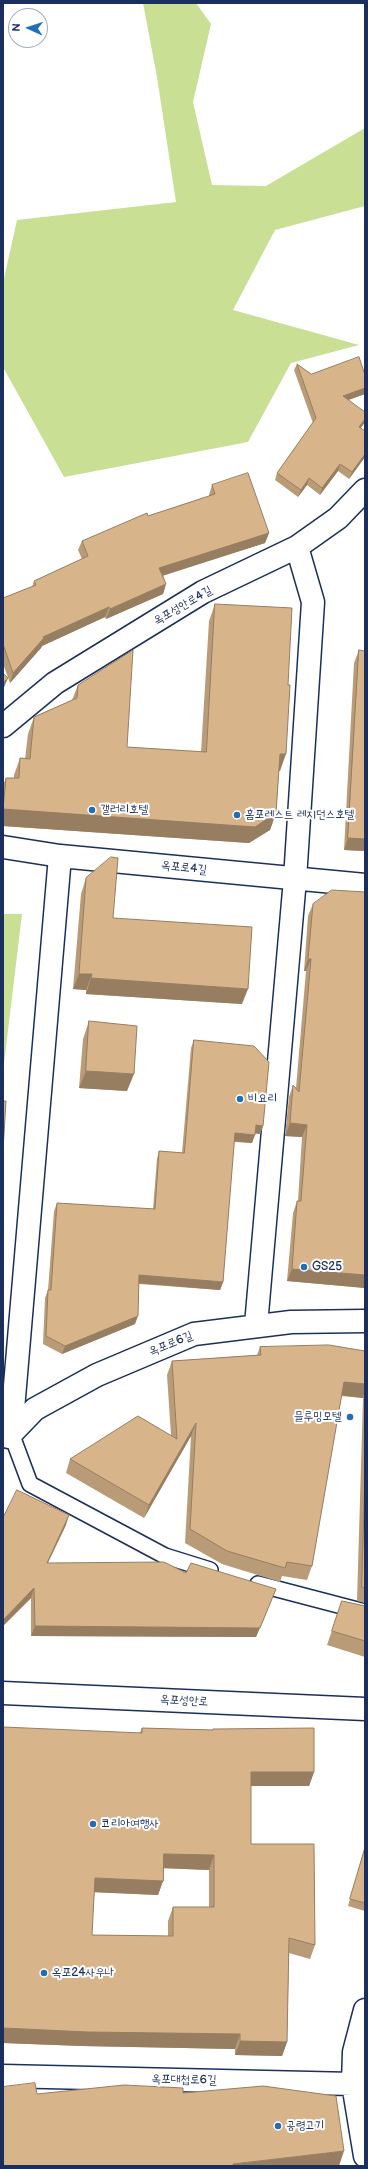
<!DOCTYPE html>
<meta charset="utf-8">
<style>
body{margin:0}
#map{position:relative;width:368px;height:2169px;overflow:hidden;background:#fff;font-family:"Balsamiq Sans",sans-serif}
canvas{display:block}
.frame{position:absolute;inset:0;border:4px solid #1b2f5e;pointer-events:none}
.north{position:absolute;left:8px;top:8px;width:40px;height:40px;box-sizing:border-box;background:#fff;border:1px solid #a4acbf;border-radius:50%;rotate:273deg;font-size:11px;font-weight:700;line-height:16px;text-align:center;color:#1b2f5e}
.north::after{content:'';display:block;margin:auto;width:14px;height:18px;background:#1f6fb2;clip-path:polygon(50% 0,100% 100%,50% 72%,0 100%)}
</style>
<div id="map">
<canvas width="368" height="2169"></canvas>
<div class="frame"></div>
<div class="north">N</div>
</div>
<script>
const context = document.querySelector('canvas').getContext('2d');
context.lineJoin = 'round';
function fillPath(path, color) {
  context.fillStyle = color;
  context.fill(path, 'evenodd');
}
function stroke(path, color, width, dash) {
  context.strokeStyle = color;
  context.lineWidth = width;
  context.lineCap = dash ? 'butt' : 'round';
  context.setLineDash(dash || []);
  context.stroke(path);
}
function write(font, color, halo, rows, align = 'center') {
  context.font = font + ' "Balsamiq Sans","Poor Story",sans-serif';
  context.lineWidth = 4;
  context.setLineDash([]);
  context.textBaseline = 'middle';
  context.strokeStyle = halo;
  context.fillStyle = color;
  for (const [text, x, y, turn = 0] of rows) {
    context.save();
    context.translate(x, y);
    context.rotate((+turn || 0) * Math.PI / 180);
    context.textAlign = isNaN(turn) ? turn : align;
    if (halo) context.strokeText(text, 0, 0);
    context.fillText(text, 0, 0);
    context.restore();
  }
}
fillPath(new Path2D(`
 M 143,3 L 196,3 L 211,24 L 193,102 L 212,185 L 266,186 L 365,128 L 365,206 L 275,230 L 233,310 L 359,345 L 291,363 L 248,442 L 64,477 L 3,367 L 3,283 L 17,220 L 176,202 L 157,77 Z
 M 3,914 L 22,914 L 3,1072 Z`), '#c8df94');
const service = new Path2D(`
 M 11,1433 L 30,1484 L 165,1556 L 210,1570
 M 258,1584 L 365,1612`);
const minor = new Path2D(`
 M 3,726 L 55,683 L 203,592 L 297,547 L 338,518 L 365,490
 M 3,847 L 60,856 L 365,885
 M 256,1325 L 295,879 L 313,602 L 297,547
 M 11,1433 L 60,856
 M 8,1437 L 35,1409 L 97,1375 L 194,1334 L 291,1322 L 365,1321
 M 365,2010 L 354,2052 L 353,2084 L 365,2156
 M 3,2076 L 353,2084 L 365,2087`);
const tertiary = new Path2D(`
 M 3,1693 L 365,1709`);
stroke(service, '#1b2f5e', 18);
stroke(minor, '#1b2f5e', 25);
stroke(tertiary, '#1b2f5e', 25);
stroke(service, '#fff', 15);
stroke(minor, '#fff', 22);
stroke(tertiary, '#fff', 22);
fillPath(new Path2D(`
 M 297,364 L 311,374 L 365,375 L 365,394 L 348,400 L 365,422 L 361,428 L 365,457 L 349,479 L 338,471 L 320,495 L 307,485 L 298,497 L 275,480 L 277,473 L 313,423 L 294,370 Z
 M 212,485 L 269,533 L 265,543 L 163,575 L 166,584 L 163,594 L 106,619 L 105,617 L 42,646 L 41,648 L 10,683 L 3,664 L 3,598 L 32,587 L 34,581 L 82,559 L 78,550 L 82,541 L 148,516 L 209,496 L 209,495 Z
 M 215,604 L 280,771 L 279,771 L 276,813 L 270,830 L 249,843 L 3,826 L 3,785 L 6,778 L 14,778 L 14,775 L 20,758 L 25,759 L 28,734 L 34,717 L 72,700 L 78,685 L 127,747 L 201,752 L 209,621 Z
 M 359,650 L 365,851 L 344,850 L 354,663 Z
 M 86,878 L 113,918 L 242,1004 L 86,994 L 86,990 L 73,989 L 81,894 Z
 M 313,904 L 365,1288 L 287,1281 L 293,1213 L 297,1201 L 298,1201 L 302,1137 L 285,1136 L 289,1097 L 293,1085 L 296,1088 L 306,971 L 304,971 L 308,916 Z
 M 89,1021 L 127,1091 L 79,1088 L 83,1039 Z
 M 194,1040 L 263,1126 L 260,1134 L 255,1133 L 252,1143 L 234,1142 L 223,1282 L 220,1290 L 139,1284 L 135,1324 L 62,1354 L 43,1344 L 45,1298 L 48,1290 L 54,1211 L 57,1203 L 153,1209 L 157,1159 L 159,1151 L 182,1153 L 191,1048 Z
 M 260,1347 L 365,1351 L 365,1603 L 357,1601 L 363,1398 L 341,1396 L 312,1566 L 307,1580 L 282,1576 L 280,1582 L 222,1564 L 185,1543 L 191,1436 L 144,1518 L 66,1473 L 70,1459 L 171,1435 L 167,1375 L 172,1361 L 257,1355 Z
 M 66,1525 L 48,1563 L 186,1573 L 276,1589 L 256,1637 L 31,1636 L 31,1598 L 3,1626 Z
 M 342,1601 L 365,1606 L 365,1657 L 327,1645 Z
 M 142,1728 L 212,1730 L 213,1729 L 314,1772 L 309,1786 L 251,1786 L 251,1844 L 315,1945 L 310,1959 L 289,1953 L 287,2042 L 282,2056 L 235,2055 L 235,2049 L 82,2046 L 3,2043 ZM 163,1868 L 209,1870 L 209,1907 L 173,1907 L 168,1921 L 168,1936 L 92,1935 L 94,1892 L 158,1895 L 163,1881 Z
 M 365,1846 L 365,1911 L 348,1906 Z`), '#ba9b77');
fillPath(new Path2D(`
 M 365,388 L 365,394 L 340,403 L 343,396 Z
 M 365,419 L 365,422 L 357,433 L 359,427 Z
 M 365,454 L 365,457 L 349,479 L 352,472 Z
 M 340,464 L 338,471 L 320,495 L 322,488 Z
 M 309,478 L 307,485 L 298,497 L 301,490 Z
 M 269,533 L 265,543 L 156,578 L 159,568 Z
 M 166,584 L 163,594 L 106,619 L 110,609 Z
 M 109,607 L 105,617 L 42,646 L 41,648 L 10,683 L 13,673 L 43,637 Z
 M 8,678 L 3,690 L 3,683 Z
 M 280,754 L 286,754 L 280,771 L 274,770 Z
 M 3,809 L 276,813 L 270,830 L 249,843 L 3,826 Z
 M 348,838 L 365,839 L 365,851 L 344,850 Z
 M 308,959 L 311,959 L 306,971 L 304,971 Z
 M 79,974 L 92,974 L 86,990 L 73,989 Z
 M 91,978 L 248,989 L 242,1004 L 86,994 Z
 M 86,1071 L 134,1074 L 127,1091 L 79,1088 Z
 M 290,1123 L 307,1125 L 302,1137 L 285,1136 Z
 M 256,1125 L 263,1126 L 260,1134 L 253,1133 Z
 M 235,1133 L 255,1135 L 252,1143 L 232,1141 Z
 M 292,1269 L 365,1275 L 365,1288 L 287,1281 Z
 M 139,1275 L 223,1282 L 220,1290 L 136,1283 Z
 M 138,1316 L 135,1324 L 62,1354 L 65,1346 Z
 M 344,1382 L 365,1384 L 365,1391 L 363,1398 L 339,1395 Z
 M 196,1423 L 191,1436 L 144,1518 L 149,1505 Z
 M 69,1515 L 66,1525 L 43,1572 L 47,1563 Z
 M 34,1588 L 31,1598 L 3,1626 L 3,1620 Z
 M 276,1589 L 256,1637 L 31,1636 L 35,1626 Z
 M 251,1772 L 314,1772 L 309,1786 L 246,1786 Z
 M 164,1854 L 214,1855 L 209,1870 L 159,1868 Z
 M 95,1878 L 163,1881 L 158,1895 L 89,1892 Z
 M 3,2028 L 240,2034 L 235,2049 L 82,2046 L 3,2043 Z
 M 240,2041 L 287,2042 L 282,2056 L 235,2055 Z
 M 344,2151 L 339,2166 L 232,2166 L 233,2164 Z`), '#977e61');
const building = new Path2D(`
 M 359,357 L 365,375 L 365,388 L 343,396 L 365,412 L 365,419 L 359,427 L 365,431 L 365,454 L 352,472 L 340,464 L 322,488 L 309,478 L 301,490 L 277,473 L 316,418 L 297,364 L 311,374 Z
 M 248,473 L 269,533 L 159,568 L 166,584 L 110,609 L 109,607 L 43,637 L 44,638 L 13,673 L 3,644 L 3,598 L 36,585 L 34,581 L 88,556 L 82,541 L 147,513 L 148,516 L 215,494 L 212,485 Z
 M 215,604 L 292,608 L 288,685 L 290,685 L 286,754 L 280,754 L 276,813 L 255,827 L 3,809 L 6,778 L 19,778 L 20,758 L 30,759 L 34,717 L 77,698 L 78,685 L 133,650 L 127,747 L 206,752 Z
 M 359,650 L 365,651 L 365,839 L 348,838 Z
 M 3,673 L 8,678 L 3,683 Z
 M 111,857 L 118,858 L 113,918 L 252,927 L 248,989 L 91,978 L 92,974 L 79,974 L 86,878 Z
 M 332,890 L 365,892 L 365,1275 L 292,1269 L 297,1201 L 301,1201 L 307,1125 L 290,1123 L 293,1085 L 299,1092 L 311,959 L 308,959 L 313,904 Z
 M 89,1021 L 137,1026 L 134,1074 L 86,1071 Z
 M 194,1040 L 254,1046 L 269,1062 L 263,1126 L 256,1125 L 255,1135 L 235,1133 L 223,1282 L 139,1275 L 138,1316 L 65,1346 L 46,1336 L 48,1290 L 51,1290 L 57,1203 L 155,1209 L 159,1151 L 184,1153 Z
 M 3,1101 L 6,1101 L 3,1150 Z
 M 329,1345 L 365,1351 L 365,1384 L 344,1382 L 312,1566 L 287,1562 L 285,1568 L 227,1551 L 190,1529 L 196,1423 L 149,1505 L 70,1459 L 138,1416 L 177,1439 L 172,1361 L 261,1355 L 260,1347 Z
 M 365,1474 L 365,1588 L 362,1587 Z
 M 17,1490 L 69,1515 L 47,1563 L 164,1562 L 186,1573 L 191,1563 L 276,1589 L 260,1628 L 35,1626 L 34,1588 L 3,1620 L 3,1518 Z
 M 342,1601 L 365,1606 L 365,1641 L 332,1631 Z
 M 3,1727 L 142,1733 L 142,1728 L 213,1730 L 213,1729 L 314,1728 L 314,1772 L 251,1772 L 251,1844 L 314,1844 L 315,1945 L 289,1938 L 287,2042 L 240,2041 L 240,2034 L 87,2032 L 3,2028 ZM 164,1854 L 214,1855 L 214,1907 L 173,1907 L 173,1936 L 92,1935 L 95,1878 L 163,1881 Z
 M 365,1848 L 365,1903 L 350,1899 Z
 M 35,2083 L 37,2094 L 124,2085 L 183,2088 L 183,2093 L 263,2086 L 336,2096 L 344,2151 L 233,2164 L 233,2166 L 3,2166 L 3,2087 Z`);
fillPath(building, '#d8b48a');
stroke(building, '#977e61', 1);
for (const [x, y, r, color] of [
 [92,810,4,"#1f6fb2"],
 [237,815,4,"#1f6fb2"],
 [240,1099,4,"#1f6fb2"],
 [304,1267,4,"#1f6fb2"],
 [350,1417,4,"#1f6fb2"],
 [93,1824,4,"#1f6fb2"],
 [44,1973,4,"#1f6fb2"],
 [278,2126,4,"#1f6fb2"]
]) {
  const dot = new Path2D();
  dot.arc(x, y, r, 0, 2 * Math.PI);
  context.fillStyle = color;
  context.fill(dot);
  stroke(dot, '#fff', 1.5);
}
write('12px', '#1b2f5e', '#fff', [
 ["옥포성안로4길",183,606,-30],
 ["옥포로4길",184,868,6],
 ["옥포로6길",171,1344,-22],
 ["옥포성안로",184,1701,3],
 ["옥포대첩로6길",184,2080,1]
]);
write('12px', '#1b2f5e', '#fff', [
 ["갤러리호텔",100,810],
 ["홈포레스트 레지던스호텔",245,815],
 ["비요리",248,1099],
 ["GS25",312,1267],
 ["믈루밍모텔",342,1417,"right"],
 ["코리아여행사",101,1824],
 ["옥포24사우나",52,1973],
 ["공령고기",286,2126]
], 'left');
</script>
